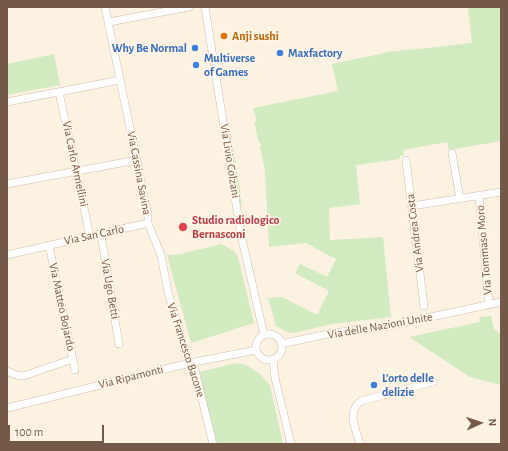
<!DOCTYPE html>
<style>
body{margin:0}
#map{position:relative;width:508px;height:451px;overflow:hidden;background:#fcf2e2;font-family:"Alegreya Sans",sans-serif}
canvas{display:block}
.frame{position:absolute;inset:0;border:8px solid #745848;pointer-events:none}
.north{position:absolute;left:460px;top:403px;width:40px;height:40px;-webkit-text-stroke:3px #fff6e8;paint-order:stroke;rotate:87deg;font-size:11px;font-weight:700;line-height:16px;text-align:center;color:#745848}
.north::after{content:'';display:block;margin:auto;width:14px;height:18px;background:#745848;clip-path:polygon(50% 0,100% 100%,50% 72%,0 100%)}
.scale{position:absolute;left:8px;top:425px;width:96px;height:18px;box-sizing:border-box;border:2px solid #745848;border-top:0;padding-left:5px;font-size:12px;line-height:14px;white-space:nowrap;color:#745848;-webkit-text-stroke:3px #fff6e8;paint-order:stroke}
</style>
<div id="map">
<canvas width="508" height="451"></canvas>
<div class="frame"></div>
<div class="north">N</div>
<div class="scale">100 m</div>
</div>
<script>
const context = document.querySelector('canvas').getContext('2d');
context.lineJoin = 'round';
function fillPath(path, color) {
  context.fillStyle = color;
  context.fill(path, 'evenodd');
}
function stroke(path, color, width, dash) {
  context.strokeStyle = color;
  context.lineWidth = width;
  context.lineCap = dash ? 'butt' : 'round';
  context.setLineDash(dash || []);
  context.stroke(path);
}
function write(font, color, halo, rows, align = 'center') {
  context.font = font + ' "Alegreya Sans",sans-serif';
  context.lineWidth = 3.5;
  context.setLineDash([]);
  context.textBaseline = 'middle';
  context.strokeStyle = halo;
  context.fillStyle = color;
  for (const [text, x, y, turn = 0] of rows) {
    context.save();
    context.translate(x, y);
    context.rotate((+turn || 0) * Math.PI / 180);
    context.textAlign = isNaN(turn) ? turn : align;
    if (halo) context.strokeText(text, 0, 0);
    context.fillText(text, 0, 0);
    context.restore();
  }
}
fillPath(new Path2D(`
 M 468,7 L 501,7 L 501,141 L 449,150 L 447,142 L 403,150 L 404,155 L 400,156 L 400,159 L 356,165 L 360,204 L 329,208 L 330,240 L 383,237 L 391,317 L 332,324 L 294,333 L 287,332 L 276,326 L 268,298 L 282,297 L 317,315 L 329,291 L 295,273 L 300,264 L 327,277 L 336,259 L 306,243 L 269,247 L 265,171 L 260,147 L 262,146 L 261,143 L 259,143 L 254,122 L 257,121 L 253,108 L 338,91 L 332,64 L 389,52 L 472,43 Z
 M 54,54 L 60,85 L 7,95 L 7,64 Z
 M 227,127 L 230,127 L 242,203 L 240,206 Z
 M 221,244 L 234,251 L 238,257 L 254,323 L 191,343 L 167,255 L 181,254 Z
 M 491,316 L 494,329 L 501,334 L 501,385 L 470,377 L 409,337 L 480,322 L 479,317 Z
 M 237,363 L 248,366 L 260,374 L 270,385 L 283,444 L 217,444 L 199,372 Z`), '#d1eac0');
const minor = new Path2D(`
 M 105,7 L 148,215 L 148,223
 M 205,7 L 241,235 L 264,335
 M 109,22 L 189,7
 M 59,92 L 90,236
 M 7,102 L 120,80
 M 452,153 L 460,199
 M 406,160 L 424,306
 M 7,184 L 137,160
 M 479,196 L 489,304
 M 412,206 L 501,192
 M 101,235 L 119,344
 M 49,245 L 75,370
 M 7,255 L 148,223 L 161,255 L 168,292 L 187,357 L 195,370 L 213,444
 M256 347a13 13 0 1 1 26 0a13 13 0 1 1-26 0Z
 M 281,344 L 332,333 L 384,327 L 501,302
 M 273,359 L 275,378 L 291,444
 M 7,371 L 16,375 L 23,376 L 73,359
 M 7,408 L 190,363 L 256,350
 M 360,444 C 356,429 346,412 361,401 L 433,382`);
stroke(minor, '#cfbcac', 8);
stroke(minor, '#fff', 7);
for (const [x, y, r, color] of [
 [224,36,4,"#e8710a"],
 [195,48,4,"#3f7fe0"],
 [280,53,4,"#3f7fe0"],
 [196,65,4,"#3f7fe0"],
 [183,227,5,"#e0444e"],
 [374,385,4,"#3f7fe0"]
]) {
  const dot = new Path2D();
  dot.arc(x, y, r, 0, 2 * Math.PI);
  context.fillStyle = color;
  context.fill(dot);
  stroke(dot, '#fff6e8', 1.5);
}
write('bold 12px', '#c56008', '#fff6e8', [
 ["Anji sushi",232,36]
], 'left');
write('bold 12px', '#366cbe', '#fff6e8', [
 ["Why Be Normal",187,48,"right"],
 ["Maxfactory",288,53],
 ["Multiverse",204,58],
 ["of Games",204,72],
 ["L'orto delle",382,378],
 ["delizie",382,392]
], 'left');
write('12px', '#745848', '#fff6e8', [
 ["Via Livio Colzani",230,161,81],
 ["Via Carlo Armellini",75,164,78],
 ["Via Cassina Savina",139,173,79],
 ["Via Andrea Costa",415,233,-97],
 ["Via San Carlo",94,235,-12],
 ["Via Tommaso Moro",484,250,-95],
 ["Via Ugo Betti",110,289,80],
 ["Via Matteo Bojardo",62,307,78],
 ["Via delle Nazioni Unite",380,326,-10],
 ["Via Francesco Bacone",186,350,72],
 ["Via Ripamonti",131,377,-14]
]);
write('bold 12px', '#be3a42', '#fff6e8', [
 ["Studio radiologico",192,220],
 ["Bernasconi",192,234]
], 'left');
</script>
